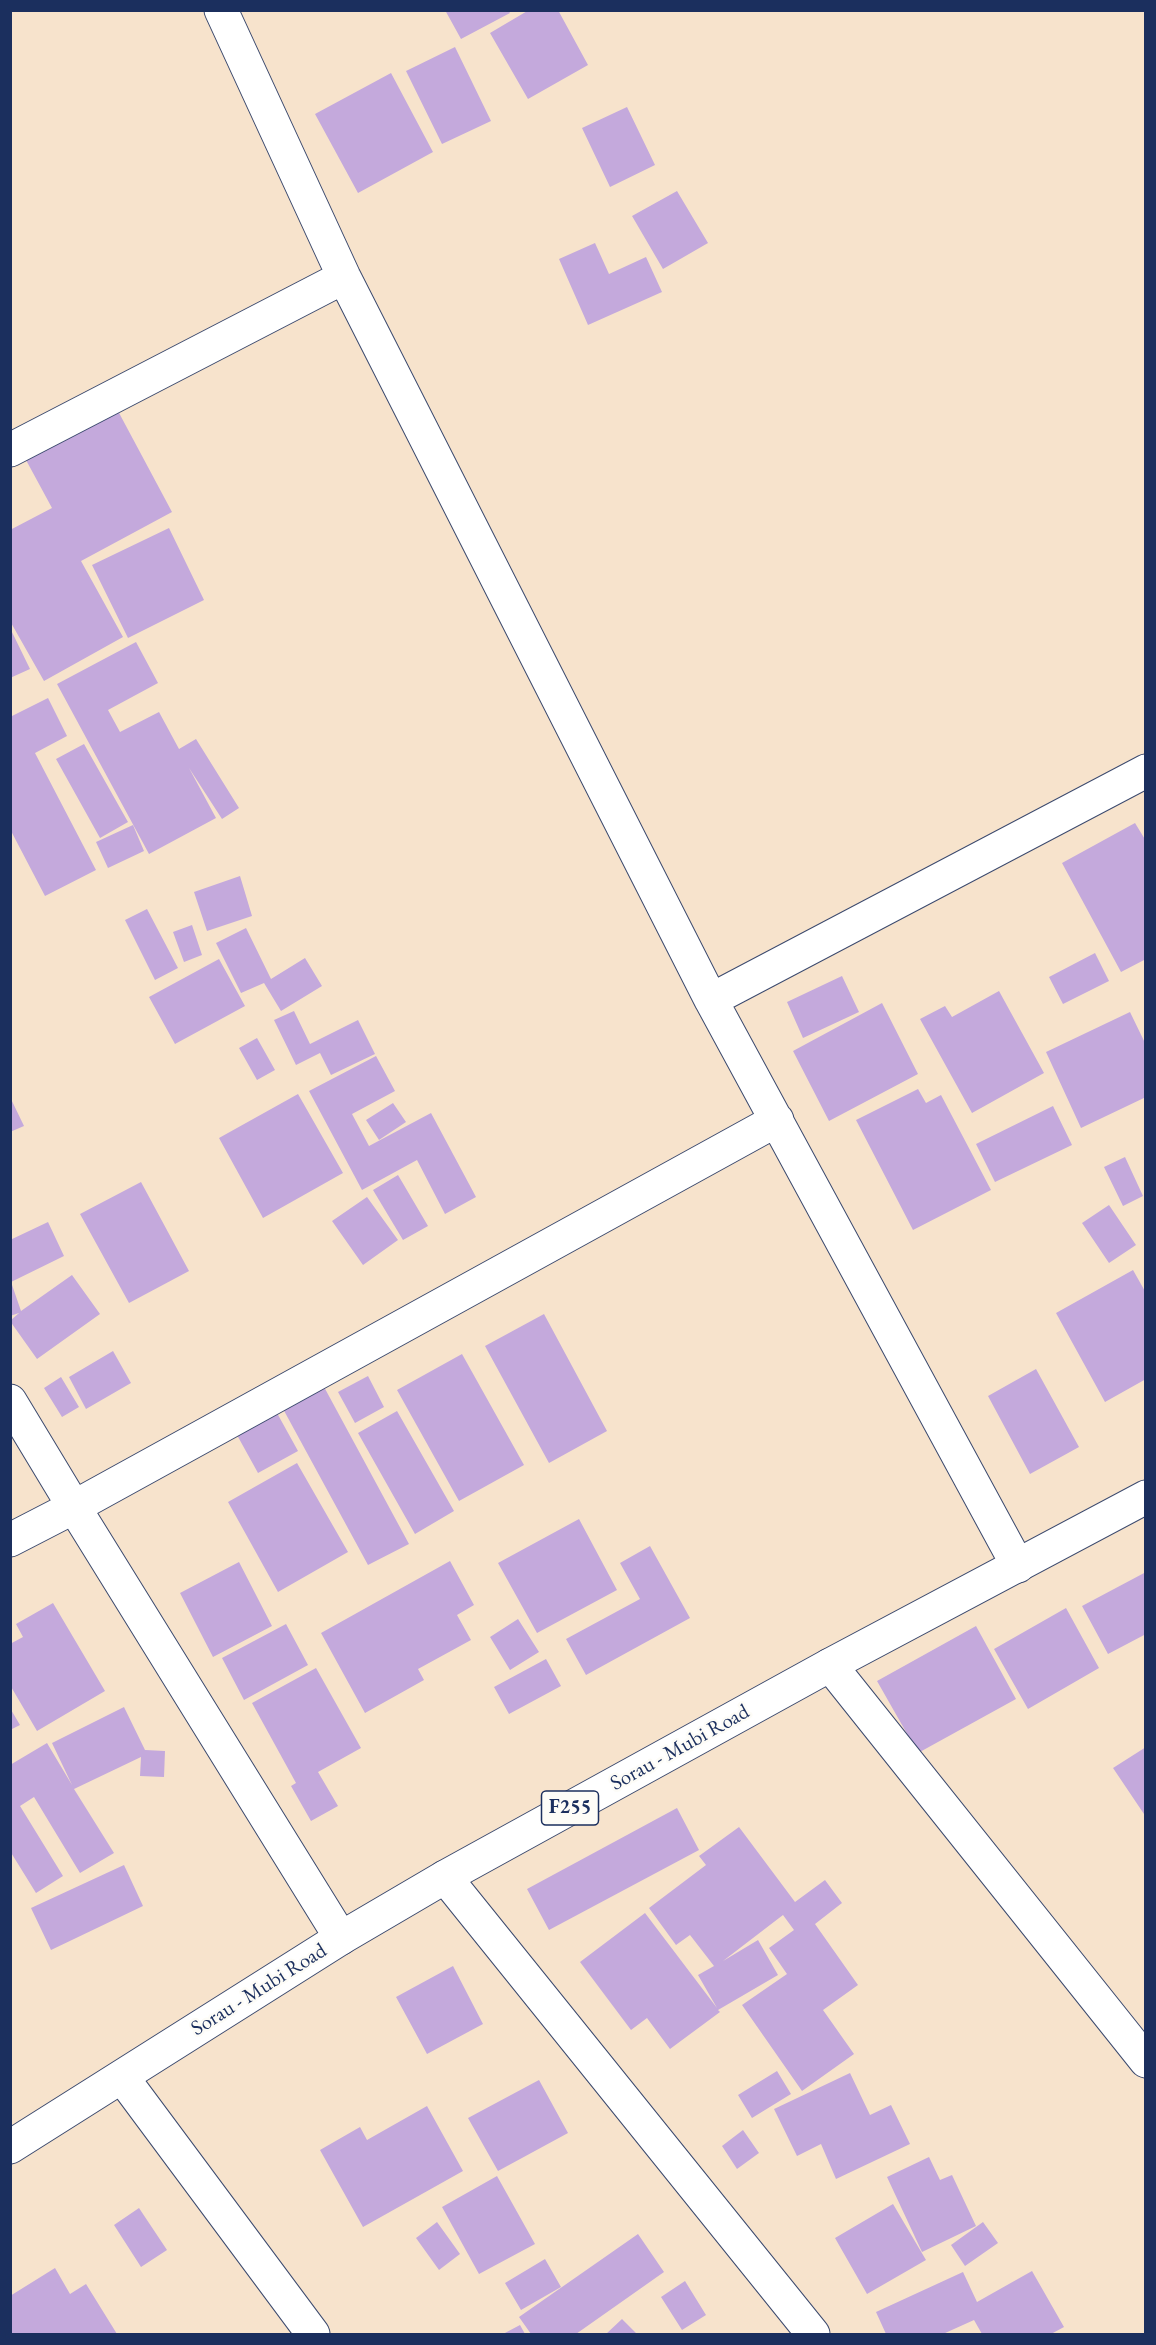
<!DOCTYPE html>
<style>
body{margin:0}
#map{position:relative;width:1156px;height:2345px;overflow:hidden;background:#f7e3cc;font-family:"EB Garamond",serif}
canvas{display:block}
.frame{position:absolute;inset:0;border:12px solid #1b2f5e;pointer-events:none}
</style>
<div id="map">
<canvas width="1156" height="2345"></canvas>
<div class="frame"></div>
</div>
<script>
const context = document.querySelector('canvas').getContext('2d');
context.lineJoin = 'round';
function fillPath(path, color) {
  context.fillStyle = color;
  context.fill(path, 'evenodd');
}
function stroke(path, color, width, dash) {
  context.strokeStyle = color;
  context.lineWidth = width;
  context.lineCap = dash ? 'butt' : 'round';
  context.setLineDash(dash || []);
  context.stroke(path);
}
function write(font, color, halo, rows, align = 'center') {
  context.font = font + ' "EB Garamond",serif';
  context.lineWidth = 5;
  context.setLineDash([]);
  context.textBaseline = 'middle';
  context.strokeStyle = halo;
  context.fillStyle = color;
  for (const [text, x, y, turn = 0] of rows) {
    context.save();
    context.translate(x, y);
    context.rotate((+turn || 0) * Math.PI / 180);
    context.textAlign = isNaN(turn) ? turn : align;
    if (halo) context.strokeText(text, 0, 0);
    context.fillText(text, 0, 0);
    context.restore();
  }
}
fillPath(new Path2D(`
 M 445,10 L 508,10 L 510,13 L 461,39 Z
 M 529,10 L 558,10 L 588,65 L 528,99 L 490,33 Z
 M 455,47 L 491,121 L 442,144 L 406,71 Z
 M 391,73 L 433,152 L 358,193 L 315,114 Z
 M 627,107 L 655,165 L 610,187 L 582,128 Z
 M 677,191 L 708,243 L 663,269 L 632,216 Z
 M 595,243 L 609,274 L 646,257 L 662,292 L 588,325 L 559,259 Z
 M 118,411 L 172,512 L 81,561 L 123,637 L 44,681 L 10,621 L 10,530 L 52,508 L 26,460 Z
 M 169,528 L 204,600 L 128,638 L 92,565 Z
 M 10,628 L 30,669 L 10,678 Z
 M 136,642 L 158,683 L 108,710 L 120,732 L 159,712 L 179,749 L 196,739 L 239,808 L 222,819 L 189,768 L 216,818 L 149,854 L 57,684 Z
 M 48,698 L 67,736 L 35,753 L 96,870 L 45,896 L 10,829 L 10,717 Z
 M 84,744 L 128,822 L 100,838 L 56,759 Z
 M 1135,823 L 1146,841 L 1146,959 L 1121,972 L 1062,863 Z
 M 133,825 L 144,851 L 108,868 L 96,842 Z
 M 240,876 L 252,916 L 207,931 L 194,892 Z
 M 147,909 L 178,968 L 155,980 L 125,920 Z
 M 192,925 L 202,955 L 184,962 L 173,932 Z
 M 246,928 L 271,979 L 305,958 L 322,986 L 281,1011 L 264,983 L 241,993 L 216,943 Z
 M 1095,953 L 1109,981 L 1063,1004 L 1049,977 Z
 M 219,959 L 245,1006 L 175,1044 L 149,997 Z
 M 842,976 L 859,1012 L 803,1038 L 787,1002 Z
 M 999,991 L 1044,1073 L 972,1113 L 920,1019 L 945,1006 L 952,1017 Z
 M 882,1003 L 918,1074 L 829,1121 L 793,1051 Z
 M 294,1011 L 310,1044 L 358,1020 L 375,1054 L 331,1075 L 320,1053 L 296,1065 L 274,1020 Z
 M 1130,1012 L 1146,1045 L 1146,1097 L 1081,1128 L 1046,1052 Z
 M 257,1038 L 275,1070 L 257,1080 L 239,1048 Z
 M 376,1056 L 395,1091 L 352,1114 L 369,1146 L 431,1113 L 476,1197 L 445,1214 L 417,1160 L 362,1190 L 309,1091 Z
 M 918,1089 L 926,1103 L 941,1095 L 991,1190 L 913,1230 L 856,1120 Z
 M 298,1094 L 343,1173 L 263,1218 L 219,1138 Z
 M 10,1097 L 24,1126 L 10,1132 Z
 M 393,1103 L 406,1122 L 379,1140 L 366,1120 Z
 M 1053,1106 L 1072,1145 L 995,1182 L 976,1144 Z
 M 1125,1157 L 1143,1196 L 1123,1206 L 1104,1167 Z
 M 398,1175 L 428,1226 L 403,1240 L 373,1190 Z
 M 141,1182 L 189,1271 L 129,1303 L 80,1214 Z
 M 367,1197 L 398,1240 L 363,1265 L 332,1221 Z
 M 1109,1205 L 1136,1245 L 1109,1263 L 1082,1223 Z
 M 48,1222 L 64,1256 L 11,1282 L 21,1311 L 72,1275 L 100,1314 L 37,1359 L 10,1321 L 19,1313 L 10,1316 L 10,1240 Z
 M 1133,1270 L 1146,1293 L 1146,1379 L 1105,1402 L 1056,1313 Z
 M 544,1314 L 607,1431 L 549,1463 L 485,1346 Z
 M 113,1351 L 131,1383 L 86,1409 L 69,1377 Z
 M 462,1354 L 524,1465 L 459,1501 L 397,1390 Z
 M 1036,1369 L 1079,1447 L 1030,1474 L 988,1396 Z
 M 368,1376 L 384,1407 L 355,1423 L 338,1392 Z
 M 61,1377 L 79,1407 L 62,1417 L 44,1388 Z
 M 323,1385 L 409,1544 L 368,1565 L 282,1407 Z
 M 397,1411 L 454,1511 L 415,1534 L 358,1433 Z
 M 277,1413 L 298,1451 L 258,1473 L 237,1435 Z
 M 297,1463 L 348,1552 L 278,1592 L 228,1502 Z
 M 579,1519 L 617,1590 L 537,1633 L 498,1563 Z
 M 650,1546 L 690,1618 L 586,1675 L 566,1639 L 640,1599 L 620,1563 Z
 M 450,1561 L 474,1605 L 457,1615 L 471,1640 L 418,1669 L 424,1680 L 365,1713 L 321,1633 Z
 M 239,1562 L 272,1626 L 213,1657 L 180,1593 Z
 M 1146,1572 L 1146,1634 L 1108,1654 L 1082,1606 Z
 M 53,1603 L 105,1691 L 37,1731 L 10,1685 L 10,1644 L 23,1637 L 16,1624 Z
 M 1066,1608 L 1099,1668 L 1028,1709 L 994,1649 Z
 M 518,1619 L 539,1652 L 510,1670 L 490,1637 Z
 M 286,1624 L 308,1665 L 244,1700 L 222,1658 Z
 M 976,1626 L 1016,1699 L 918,1753 L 877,1681 Z
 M 546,1659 L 561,1686 L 509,1714 L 494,1687 Z
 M 316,1668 L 361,1748 L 318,1772 L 338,1806 L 311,1821 L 291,1786 L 296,1783 L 252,1703 Z
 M 124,1707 L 145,1750 L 165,1751 L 164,1777 L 140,1776 L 141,1757 L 74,1789 L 114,1853 L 80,1873 L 34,1797 L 20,1806 L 63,1876 L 36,1893 L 10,1851 L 10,1765 L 47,1743 L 72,1785 L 52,1743 Z
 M 10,1708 L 20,1725 L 10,1730 Z
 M 1146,1747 L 1146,1817 L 1113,1768 Z
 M 677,1808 L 699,1850 L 549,1930 L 527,1889 Z
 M 739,1827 L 795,1902 L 825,1880 L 842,1903 L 815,1924 L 858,1985 L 823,2010 L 854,2054 L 802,2091 L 742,2005 L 787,1974 L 769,1948 L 794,1930 L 783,1915 L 723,1961 L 758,1940 L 778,1975 L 718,2010 L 720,2012 L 670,2049 L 647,2018 L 631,2030 L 580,1962 L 645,1913 L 717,2008 L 698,1975 L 714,1966 L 690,1935 L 676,1945 L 649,1908 L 706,1865 L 699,1856 Z
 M 124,1865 L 143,1906 L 51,1950 L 31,1908 Z
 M 453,1966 L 483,2024 L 427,2054 L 396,1997 Z
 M 777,2071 L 791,2094 L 752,2118 L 738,2095 Z
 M 850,2073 L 870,2115 L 891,2105 L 910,2144 L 836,2179 L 821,2144 L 797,2156 L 774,2109 Z
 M 539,2080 L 568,2133 L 498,2171 L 468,2118 Z
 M 427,2106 L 463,2171 L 363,2227 L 320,2150 L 360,2127 L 367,2140 Z
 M 743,2130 L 759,2153 L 737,2169 L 722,2146 Z
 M 929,2157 L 940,2180 L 952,2175 L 976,2226 L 922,2252 L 887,2177 Z
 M 497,2176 L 535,2244 L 479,2274 L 442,2207 Z
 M 893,2204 L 926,2260 L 867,2294 L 835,2238 Z
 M 139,2208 L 167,2250 L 141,2267 L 114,2225 Z
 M 437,2222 L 460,2254 L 439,2270 L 416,2238 Z
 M 983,2222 L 998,2243 L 965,2266 L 951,2245 Z
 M 638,2234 L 664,2272 L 576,2334 L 531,2334 L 519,2317 Z
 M 545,2259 L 561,2287 L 521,2310 L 505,2283 Z
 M 55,2268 L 70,2294 L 86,2284 L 117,2334 L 10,2334 L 10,2296 Z
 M 1032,2271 L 1064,2327 L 1051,2334 L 982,2334 L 974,2320 L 943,2334 L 886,2334 L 876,2312 L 963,2272 L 977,2302 Z
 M 685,2281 L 706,2315 L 682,2330 L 661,2297 Z
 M 622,2319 L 637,2334 L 606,2334 Z
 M 520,2325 L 525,2334 L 503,2334 Z`), '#c4a9dc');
const minor = new Path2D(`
 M 221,10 L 344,277 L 711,1000 L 1018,1566
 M 10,450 L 344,277
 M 711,1000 L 1146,771
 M 10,1401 L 74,1507 L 341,1938
 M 10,1540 L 74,1507 L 777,1120
 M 830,1665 L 1146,2061
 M 445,1877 L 813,2334
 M 122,2077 L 313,2334`);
const primary = new Path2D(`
 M 10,2147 L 341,1938 L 445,1877 L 830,1665 L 1146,1497`);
stroke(minor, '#3c4a6e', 35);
stroke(primary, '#3c4a6e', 35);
stroke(minor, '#fff', 33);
stroke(primary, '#fff', 33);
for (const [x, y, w] of [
 [570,1808,57]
]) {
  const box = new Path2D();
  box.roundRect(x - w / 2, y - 17, w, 34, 4.5);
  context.fillStyle = '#fdfcf7';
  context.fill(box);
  stroke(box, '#1b2f5e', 1.5);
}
write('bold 20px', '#1b2f5e', null, [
 ["F255",570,1808]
]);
write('21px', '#1b2f5e', '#fdfcf7', [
 ["Sorau - Mubi Road",680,1748,-29],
 ["Sorau - Mubi Road",259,1990,-32]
]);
</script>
